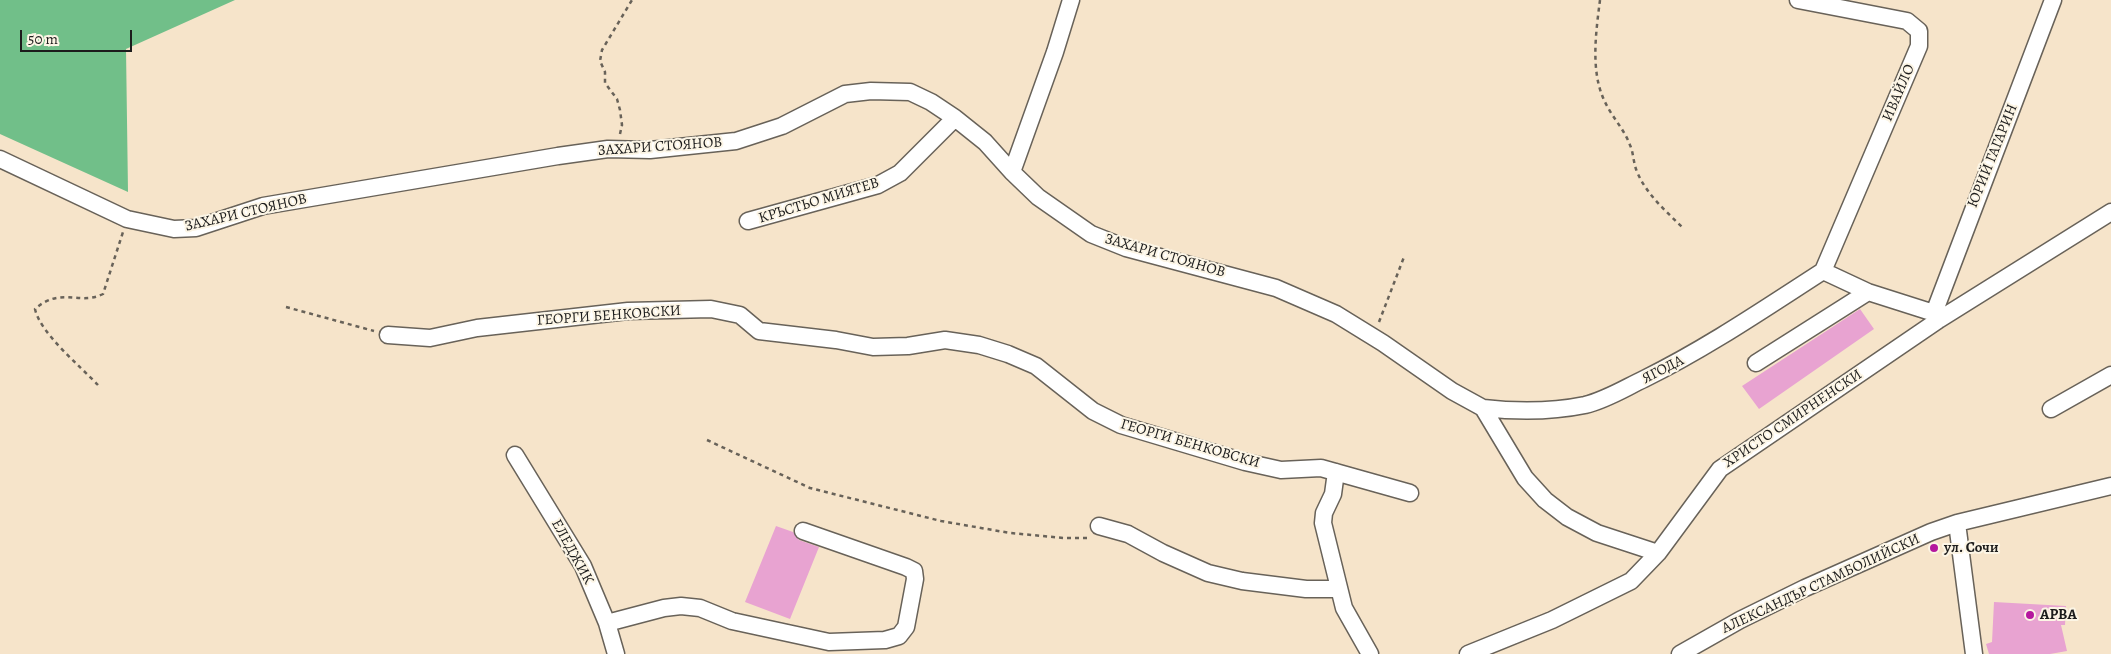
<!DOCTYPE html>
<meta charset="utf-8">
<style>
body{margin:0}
#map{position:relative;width:2111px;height:654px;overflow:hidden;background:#f6e4ca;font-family:Alegreya,serif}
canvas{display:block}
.scale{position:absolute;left:20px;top:30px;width:112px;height:22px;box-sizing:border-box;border:2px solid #1c1c1c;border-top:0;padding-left:6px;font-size:15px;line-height:18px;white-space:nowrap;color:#1c1c1c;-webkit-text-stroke:4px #fcf5e5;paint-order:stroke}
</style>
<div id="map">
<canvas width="2111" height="654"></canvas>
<div class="scale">50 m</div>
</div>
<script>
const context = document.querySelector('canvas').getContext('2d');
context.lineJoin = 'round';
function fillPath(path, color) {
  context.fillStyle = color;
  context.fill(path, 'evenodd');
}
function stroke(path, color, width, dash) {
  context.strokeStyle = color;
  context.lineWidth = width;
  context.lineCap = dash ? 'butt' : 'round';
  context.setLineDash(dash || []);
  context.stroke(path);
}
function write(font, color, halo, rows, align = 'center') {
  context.font = font + ' Alegreya,serif';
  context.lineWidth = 4;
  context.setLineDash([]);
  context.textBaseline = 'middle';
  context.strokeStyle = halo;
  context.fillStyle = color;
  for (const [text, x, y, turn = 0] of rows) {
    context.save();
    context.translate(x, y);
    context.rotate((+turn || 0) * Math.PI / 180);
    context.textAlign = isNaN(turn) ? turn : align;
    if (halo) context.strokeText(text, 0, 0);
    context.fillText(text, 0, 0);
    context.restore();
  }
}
fillPath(new Path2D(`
 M 0,0 L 235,0 L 126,49 L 128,192 L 0,134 Z`), '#71bf89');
fillPath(new Path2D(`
 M 1860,309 L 1874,329 L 1759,409 L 1742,386 Z
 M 776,526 L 793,532 L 799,540 L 819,547 L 790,619 L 745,602 Z
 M 1994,602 L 2066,606 L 2065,625 L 2061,625 L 2067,651 L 2050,654 L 1989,654 L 1986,644 L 1992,642 Z`), '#e8a3d1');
const minor = new Path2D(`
 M 1798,0 L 1907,21 L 1919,31 L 1919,46 L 1823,271
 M 0,159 L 127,219 L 174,229 L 196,228 L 263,206 L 558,156 L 608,149 L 650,150 L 736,141 L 782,126 L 845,94 L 871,91 L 910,92 L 931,102 L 955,118 L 985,142 L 1012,172 L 1038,197 L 1091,234 L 1126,248 L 1276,288 L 1336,314 L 1383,343 L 1452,391 L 1483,408 L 1525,478 L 1545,500 L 1567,517 L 1597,533 L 1658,553
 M 1012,172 L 1055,52 L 1071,0
 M 748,221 L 878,185 L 900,173 L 955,118
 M 1823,271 L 1868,292 L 1934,313 L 1940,319
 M 1934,313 L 2053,0
 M 388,335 L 430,338 L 477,328 L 628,311 L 711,309 L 740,315 L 759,331 L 836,340 L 873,347 L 908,346 L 945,340 L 979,345 L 1008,354 L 1036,366 L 1093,411 L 1121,425 L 1245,462 L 1281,470 L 1321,468 L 1410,493
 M 1756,363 L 1868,292
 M 1483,408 C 1518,412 1551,412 1585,405 C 1606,400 1625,388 1644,379 C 1707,348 1764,309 1823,271
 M 2051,409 L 2111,375
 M 515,455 L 583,566 L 607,623 L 616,654
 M 1336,472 L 1333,494 L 1324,513 L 1323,523 L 1344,608 L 1370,654
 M 1957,523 L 1974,654
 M 1099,526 L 1128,534 L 1163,553 L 1208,573 L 1242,581 L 1306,589 L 1339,589
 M 607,623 L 664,608 L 681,606 L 700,608 L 732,621 L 829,642 L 885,640 L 899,636 L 906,627 L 915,579 L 914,571 L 906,567 L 803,531
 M 1468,654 L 1552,620 L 1631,581 L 1658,553 L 1720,469 L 1940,319 L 2111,212
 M 1680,654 L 1740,620 L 1805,588 L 1931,532 L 1957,523 L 2111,486`);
stroke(minor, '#686259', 19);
stroke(new Path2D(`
 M 1600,0 C 1596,32 1590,72 1605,102 C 1612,117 1624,129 1630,145 C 1634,154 1633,164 1638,174 C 1648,196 1667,212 1684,229
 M 620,134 L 622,125 L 620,110 L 617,99 L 605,83 L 605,72 L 600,61 L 602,50 L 632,0
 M 286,307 L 374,331
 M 1379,322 L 1404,257
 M 98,385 C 80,366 40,333 35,309 C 61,286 79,306 103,294 L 123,232
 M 707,440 L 810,488 L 941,521 L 1010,533 L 1064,538 L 1090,538`), '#686259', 2.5, [4, 4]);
stroke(minor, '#fff', 16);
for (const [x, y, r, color] of [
 [1934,548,5,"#b5179e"],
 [2030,615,5,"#b5179e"]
]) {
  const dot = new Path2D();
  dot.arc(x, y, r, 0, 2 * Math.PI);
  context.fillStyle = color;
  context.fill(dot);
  stroke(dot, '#fcf5e5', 2);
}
write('15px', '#1c1c1c', '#fcf5e5', [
 ["ИВАЙЛО",1899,93,-67],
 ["ЗАХАРИ СТОЯНОВ",660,147,-4],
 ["ЮРИЙ ГАГАРИН",1993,156,-68],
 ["КРЪСТЬО МИЯТЕВ",819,201,-17],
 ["ЗАХАРИ СТОЯНОВ",246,213,-13],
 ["ЗАХАРИ СТОЯНОВ",1165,256,16],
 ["ГЕОРГИ БЕНКОВСКИ",609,316,-4],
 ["ЯГОДА",1663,370,-27],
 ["ХРИСТО СМИРНЕНСКИ",1793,419,-34],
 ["ГЕОРГИ БЕНКОВСКИ",1190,444,16],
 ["ЕЛЕДЖИК",572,552,61],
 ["АЛЕКСАНДЪР СТАМБОЛИЙСКИ",1821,584,-25]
]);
write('bold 15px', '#1c1c1c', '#fcf5e5', [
 ["ул. Сочи",1944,548],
 ["АРВА",2040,615]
], 'left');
</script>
